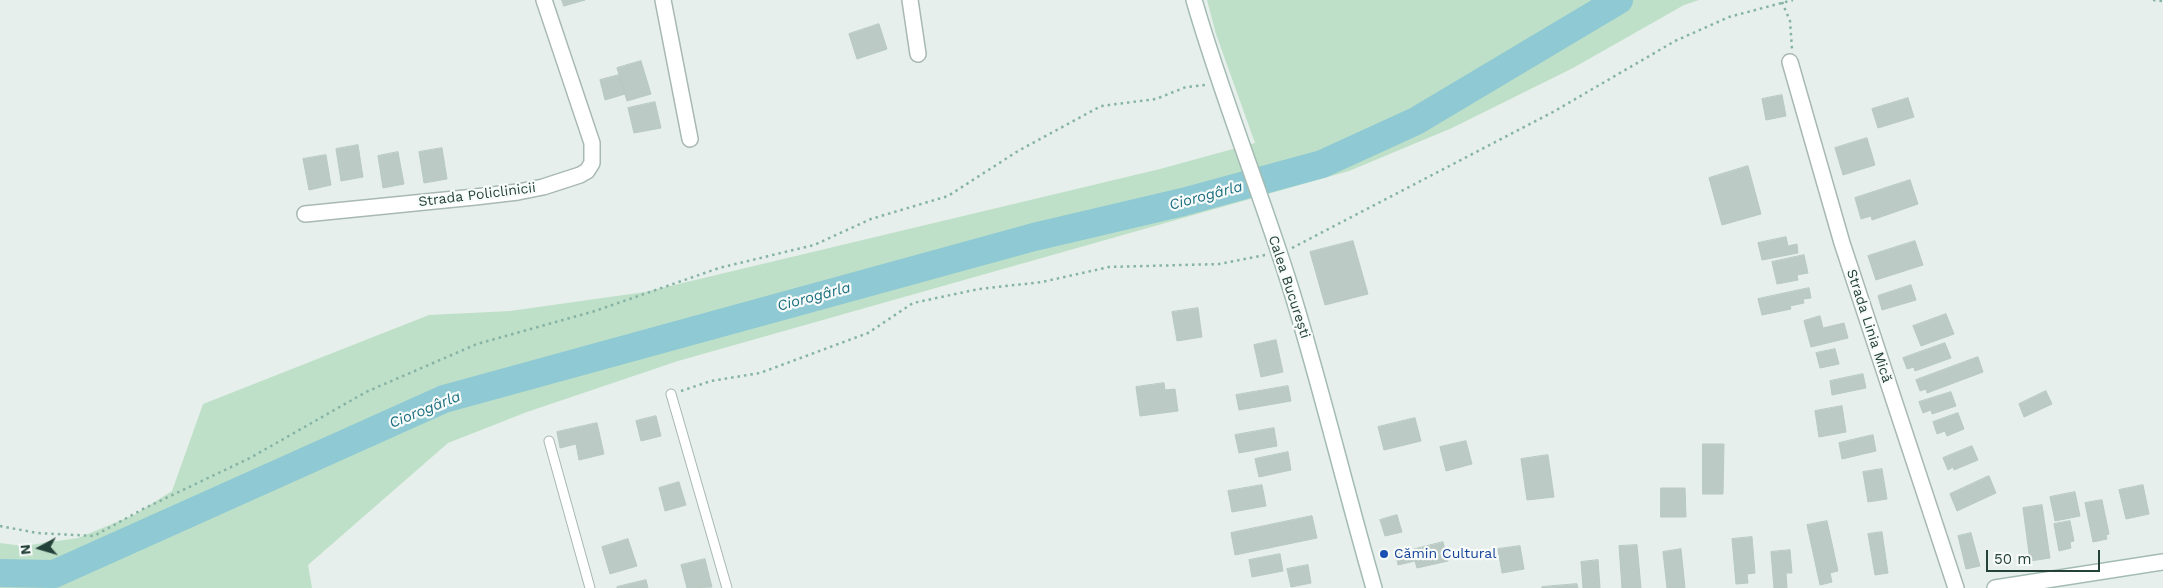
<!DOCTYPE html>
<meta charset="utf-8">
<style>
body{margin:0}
#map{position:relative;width:2163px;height:588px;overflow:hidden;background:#e6efeb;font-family:"Work Sans",sans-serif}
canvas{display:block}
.north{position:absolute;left:15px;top:523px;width:50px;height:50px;-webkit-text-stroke:4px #f7fbf9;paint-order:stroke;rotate:264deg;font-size:14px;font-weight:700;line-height:20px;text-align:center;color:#24423a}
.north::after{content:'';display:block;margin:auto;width:18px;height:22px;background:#24423a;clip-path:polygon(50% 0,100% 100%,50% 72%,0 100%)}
.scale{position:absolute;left:1986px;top:550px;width:114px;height:22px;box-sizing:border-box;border:2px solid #24423a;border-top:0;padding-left:6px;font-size:15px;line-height:18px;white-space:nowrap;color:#24423a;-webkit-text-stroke:4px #f7fbf9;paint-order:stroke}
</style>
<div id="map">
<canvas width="2163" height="588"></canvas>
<div class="north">N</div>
<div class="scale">50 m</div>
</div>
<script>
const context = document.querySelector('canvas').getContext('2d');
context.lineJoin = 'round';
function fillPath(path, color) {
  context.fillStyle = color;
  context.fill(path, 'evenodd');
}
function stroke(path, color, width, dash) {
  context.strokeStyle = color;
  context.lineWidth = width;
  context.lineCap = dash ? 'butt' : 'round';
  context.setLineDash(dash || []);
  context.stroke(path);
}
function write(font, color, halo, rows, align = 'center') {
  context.font = font + ' "Work Sans",sans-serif';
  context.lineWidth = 4.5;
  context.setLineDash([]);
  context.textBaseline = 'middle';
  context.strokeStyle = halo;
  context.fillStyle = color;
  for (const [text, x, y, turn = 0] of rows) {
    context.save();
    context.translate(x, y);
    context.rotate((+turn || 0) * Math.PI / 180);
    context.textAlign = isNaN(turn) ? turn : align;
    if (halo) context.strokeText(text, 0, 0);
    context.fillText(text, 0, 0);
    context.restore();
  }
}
fillPath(new Path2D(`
 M 1207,0 L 1699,0 L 1684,5 L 1573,68 L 1452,128 L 1349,171 L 678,361 L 527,412 L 448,443 L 308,565 L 312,588 L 0,588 L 0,543 L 23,546 L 78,538 L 134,515 L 172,491 L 203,404 L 429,315 L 510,311 L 645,292 L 1160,169 L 1255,143 L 1216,34 Z`), '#bfe0c8');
stroke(new Path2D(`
 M 0,573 L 54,574 L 444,399 L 1034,237 L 1183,202 L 1322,164 L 1416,121 L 1619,0`), '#8ec9d4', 28);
const building = new Path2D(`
 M 562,0 L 585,0 L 564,6 Z
 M 879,24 L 887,49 L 857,59 L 849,34 Z
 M 641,61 L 651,94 L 627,101 L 617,68 Z
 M 619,75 L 625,94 L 605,100 L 600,80 Z
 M 1782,95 L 1786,116 L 1766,120 L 1762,99 Z
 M 1908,98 L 1914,117 L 1878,128 L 1872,109 Z
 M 655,102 L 661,128 L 634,133 L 628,108 Z
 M 1867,138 L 1875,165 L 1843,175 L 1835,148 Z
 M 358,145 L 363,177 L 341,181 L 336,149 Z
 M 442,148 L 447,179 L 424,183 L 419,152 Z
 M 398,152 L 404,184 L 383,188 L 378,156 Z
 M 326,155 L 331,185 L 309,190 L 303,159 Z
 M 1748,166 L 1761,214 L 1722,225 L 1709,178 Z
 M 1910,180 L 1918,204 L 1872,220 L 1871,216 L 1861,219 L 1855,198 Z
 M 1786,237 L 1788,246 L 1797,244 L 1798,253 L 1762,260 L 1758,243 Z
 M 1353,241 L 1368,294 L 1325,305 L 1310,252 Z
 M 1915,241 L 1923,265 L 1876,280 L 1868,256 Z
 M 1804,255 L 1808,273 L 1797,275 L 1798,280 L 1777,284 L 1772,262 Z
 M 1911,285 L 1916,300 L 1882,310 L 1878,296 Z
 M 1809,288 L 1811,298 L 1803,299 L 1804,303 L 1790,306 L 1791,309 L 1762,315 L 1758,299 Z
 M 1198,308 L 1202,337 L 1177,341 L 1172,312 Z
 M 1946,314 L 1954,334 L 1921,346 L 1913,326 Z
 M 1820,316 L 1823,328 L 1844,323 L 1848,338 L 1811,347 L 1804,321 Z
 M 1276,340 L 1283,372 L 1261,377 L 1254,345 Z
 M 1945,343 L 1951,358 L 1915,371 L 1914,367 L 1907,369 L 1903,358 Z
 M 1835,349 L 1839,364 L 1820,368 L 1816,353 Z
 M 1978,357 L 1983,372 L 1927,393 L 1926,389 L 1920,391 L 1916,380 Z
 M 1863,374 L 1866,388 L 1832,395 L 1830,381 Z
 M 1164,383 L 1165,390 L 1175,389 L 1178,411 L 1140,416 L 1136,387 Z
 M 1288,386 L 1291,401 L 1239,410 L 1236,395 Z
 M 2046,391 L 2052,404 L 2024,417 L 2019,404 Z
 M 1951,392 L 1956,406 L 1932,414 L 1931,410 L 1923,413 L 1919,402 Z
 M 1842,406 L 1846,432 L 1819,437 L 1815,411 Z
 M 1958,413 L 1964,429 L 1947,436 L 1945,431 L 1937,434 L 1933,422 Z
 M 656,416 L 661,436 L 641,441 L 636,421 Z
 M 1415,418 L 1421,441 L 1384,450 L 1378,427 Z
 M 597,423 L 604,454 L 579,460 L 576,444 L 560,448 L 557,432 Z
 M 1274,428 L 1277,446 L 1239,453 L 1235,435 Z
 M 1873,435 L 1876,451 L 1842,459 L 1839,443 Z
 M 1466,441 L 1472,464 L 1446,471 L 1440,447 Z
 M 1703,444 L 1724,444 L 1723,494 L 1703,494 Z
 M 1972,446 L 1978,460 L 1954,470 L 1953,467 L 1948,470 L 1943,458 Z
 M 1288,452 L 1291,470 L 1259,477 L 1255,459 Z
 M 1548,455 L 1554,497 L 1527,500 L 1521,459 Z
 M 1882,469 L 1887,499 L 1868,502 L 1863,472 Z
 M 1989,476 L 1996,493 L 1957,511 L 1950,494 Z
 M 679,482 L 686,505 L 665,511 L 659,488 Z
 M 1262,485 L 1266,506 L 1232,512 L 1228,491 Z
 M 2143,485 L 2149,514 L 2126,519 L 2119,490 Z
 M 1661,488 L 1685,488 L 1686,517 L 1661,517 Z
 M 2075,492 L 2080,516 L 2055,521 L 2050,497 Z
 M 2102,500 L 2109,534 L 2106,535 L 2107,539 L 2093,542 L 2085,503 Z
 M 2042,505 L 2050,558 L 2030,561 L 2023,508 Z
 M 1397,515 L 1402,532 L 1385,536 L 1380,520 Z
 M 1312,516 L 1317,538 L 1235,555 L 1231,533 Z
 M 1827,521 L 1838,571 L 1830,573 L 1832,582 L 1820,585 L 1807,525 Z
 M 2070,521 L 2074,541 L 2070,542 L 2071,548 L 2059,551 L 2054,524 Z
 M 1882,532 L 1888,573 L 1875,575 L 1868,534 Z
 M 1971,533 L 1980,566 L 1966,569 L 1958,536 Z
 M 1752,537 L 1755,573 L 1747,574 L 1748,583 L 1736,584 L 1732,539 Z
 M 628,539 L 637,566 L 610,574 L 602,547 Z
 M 1443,542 L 1448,561 L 1417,568 L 1415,561 L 1398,565 L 1396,554 Z
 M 1637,545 L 1641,588 L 1622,588 L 1619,546 Z
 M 1520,546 L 1524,569 L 1502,573 L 1498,549 Z
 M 1681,549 L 1685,588 L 1667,588 L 1663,552 Z
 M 1790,550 L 1792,573 L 1786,573 L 1787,588 L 1774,588 L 1771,552 Z
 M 1280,554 L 1283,571 L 1252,577 L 1249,560 Z
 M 705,559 L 712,587 L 687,588 L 681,565 Z
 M 1598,560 L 1600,588 L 1583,588 L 1581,562 Z
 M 1308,565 L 1311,583 L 1291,587 L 1287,569 Z
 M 646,580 L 648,588 L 617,588 L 617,587 Z
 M 1577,584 L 1578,588 L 1542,588 L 1542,587 Z`);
fillPath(building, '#bbcac4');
stroke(building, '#b8c9c2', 1);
const service = new Path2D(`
 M 671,394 L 727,588
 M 549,441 L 590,588`);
const minor = new Path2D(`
 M 663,0 L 690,139
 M 910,0 L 918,54
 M 1790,62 L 1842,243 L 1956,588
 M 305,214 L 475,197 L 518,192 L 543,187 L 580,175 L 587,171 L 592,163 L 592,143 L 544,0`);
const secondary = new Path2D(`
 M 1194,0 C 1222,97 1260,190 1290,286 C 1321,386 1345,488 1374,588
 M 1995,588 L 2163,562`);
stroke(service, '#a8b8b2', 11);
stroke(minor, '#a8b8b2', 18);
stroke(secondary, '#a4bbb3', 18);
stroke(new Path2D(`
 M 2153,0 L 2163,1
 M 1782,2 L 1790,21 L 1792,49
 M 1292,248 L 1553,112 L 1675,41 L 1729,17 L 1793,0
 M 681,391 L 711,381 L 760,373 L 868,333 L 913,303 L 979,289 L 1042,282 L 1109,267 L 1219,264 L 1265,255
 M 0,526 L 37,533 L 94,536 L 143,509 L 250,458 L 366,392 L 477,344 L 595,311 L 719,268 L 814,245 L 871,219 L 948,196 L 1018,151 L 1101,106 L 1156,99 L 1186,87 L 1206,85`), '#86b3a5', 2.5, [2.5, 4]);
stroke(service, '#fff', 9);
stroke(minor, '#fff', 15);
stroke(secondary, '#fff', 15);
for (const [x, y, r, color] of [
 [1384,554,5,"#1a4fb4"]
]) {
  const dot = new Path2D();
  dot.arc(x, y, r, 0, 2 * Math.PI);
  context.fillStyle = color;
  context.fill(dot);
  stroke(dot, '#f7fbf9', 2);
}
write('14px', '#24423a', '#f7fbf9', [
 ["Strada Policlinicii",477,195,-7],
 ["Calea București",1289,287,72],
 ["Strada Linia Mică",1869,326,72]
]);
write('14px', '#164399', '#f7fbf9', [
 ["Cămin Cultural",1394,554]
], 'left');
write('italic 15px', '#1c6f80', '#f7fbf9', [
 ["Ciorogârla",1206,196,-15],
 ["Ciorogârla",814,297,-15],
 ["Ciorogârla",425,410,-22]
]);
</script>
